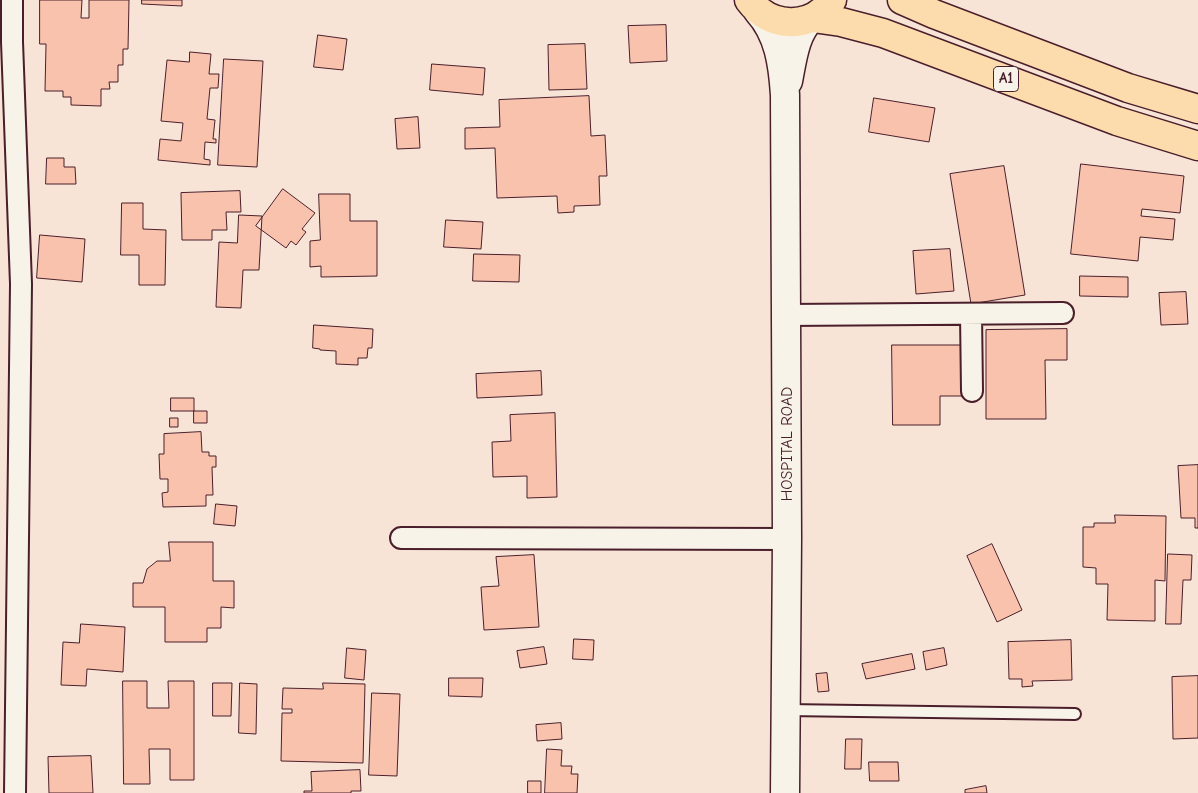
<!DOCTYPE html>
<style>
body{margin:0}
canvas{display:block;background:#f8e4d6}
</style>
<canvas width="1198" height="793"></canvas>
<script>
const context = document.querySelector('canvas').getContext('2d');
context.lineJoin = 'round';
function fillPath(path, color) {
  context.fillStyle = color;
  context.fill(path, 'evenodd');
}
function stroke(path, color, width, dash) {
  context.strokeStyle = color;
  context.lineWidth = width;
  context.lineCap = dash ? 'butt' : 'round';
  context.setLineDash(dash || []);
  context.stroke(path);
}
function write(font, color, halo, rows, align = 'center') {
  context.font = font + ' "Comic Neue",sans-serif';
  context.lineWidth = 4;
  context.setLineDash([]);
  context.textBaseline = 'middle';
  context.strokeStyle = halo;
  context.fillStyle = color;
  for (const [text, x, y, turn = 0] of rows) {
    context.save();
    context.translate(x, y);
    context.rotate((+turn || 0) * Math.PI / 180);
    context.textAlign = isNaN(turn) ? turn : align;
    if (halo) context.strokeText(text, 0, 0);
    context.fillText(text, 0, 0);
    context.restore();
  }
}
const building = new Path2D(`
 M 40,0 L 82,0 L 81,18 L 89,18 L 89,0 L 129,0 L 128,49 L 123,49 L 123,65 L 118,65 L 118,82 L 109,82 L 110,89 L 101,89 L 101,106 L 71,105 L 71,97 L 63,97 L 63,91 L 45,91 L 46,44 L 40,44 Z
 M 142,0 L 182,0 L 182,6 L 142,4 Z
 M 666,25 L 667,61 L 630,63 L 628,26 Z
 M 318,35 L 347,39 L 343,70 L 314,67 Z
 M 585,44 L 587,89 L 549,90 L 548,45 Z
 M 190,52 L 211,54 L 209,74 L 219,74 L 218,88 L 210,88 L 207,119 L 215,120 L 213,139 L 216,139 L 216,143 L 205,142 L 204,159 L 210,160 L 210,165 L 158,160 L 160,139 L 181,141 L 183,123 L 161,121 L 167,60 L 189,62 Z
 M 224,59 L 263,61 L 257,167 L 218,165 Z
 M 432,64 L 485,68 L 483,95 L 430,90 Z
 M 589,96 L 591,136 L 605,135 L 607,176 L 599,176 L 600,205 L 574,206 L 574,212 L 558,213 L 557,196 L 497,198 L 495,148 L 465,149 L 465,128 L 500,127 L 499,100 Z
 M 874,98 L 935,108 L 929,142 L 869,132 Z
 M 418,117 L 420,148 L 397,149 L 395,119 Z
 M 47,158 L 64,158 L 64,167 L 75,167 L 76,184 L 46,184 Z
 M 1081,164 L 1184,176 L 1180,213 L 1142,209 L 1141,216 L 1175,219 L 1173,240 L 1140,237 L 1138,261 L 1071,254 Z
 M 1004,166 L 1025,295 L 971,304 L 950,174 Z
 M 283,189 L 315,213 L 302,229 L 306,232 L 296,245 L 291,241 L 286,248 L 256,226 Z
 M 240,191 L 241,212 L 226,212 L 227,230 L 212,230 L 212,240 L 182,240 L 181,193 Z
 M 319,194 L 350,194 L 350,221 L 377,221 L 377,276 L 321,277 L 321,266 L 310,267 L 310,241 L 320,240 Z
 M 122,203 L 143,203 L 143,229 L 166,230 L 165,285 L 139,285 L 139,255 L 121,255 Z
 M 239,215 L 262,216 L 259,270 L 243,270 L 241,308 L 216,307 L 219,242 L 237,243 Z
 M 446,220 L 483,222 L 481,249 L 444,247 Z
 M 40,235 L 85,239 L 82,282 L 37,278 Z
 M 950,249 L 954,291 L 916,294 L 913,251 Z
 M 474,254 L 520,255 L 519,282 L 473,281 Z
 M 1080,276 L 1128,277 L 1128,297 L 1080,296 Z
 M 1186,292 L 1188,324 L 1161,325 L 1159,293 Z
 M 314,325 L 373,329 L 372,348 L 368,348 L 367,358 L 358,358 L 358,365 L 336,364 L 336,351 L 320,350 L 320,349 L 313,348 Z
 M 1067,329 L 1067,360 L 1045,360 L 1046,419 L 986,419 L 986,330 Z
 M 892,345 L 962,345 L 962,396 L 940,396 L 940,425 L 893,425 Z
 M 541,371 L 542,395 L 477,398 L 476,374 Z
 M 171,398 L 194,398 L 194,411 L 171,411 Z
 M 194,411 L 207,411 L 207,423 L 194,423 Z
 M 555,413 L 557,497 L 527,498 L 527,476 L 493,477 L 492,442 L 511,441 L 510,415 Z
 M 170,418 L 178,418 L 178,427 L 170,427 Z
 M 201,432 L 202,452 L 209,452 L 209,456 L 216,456 L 216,467 L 212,467 L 213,495 L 206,495 L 206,506 L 163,507 L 162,493 L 168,492 L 168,479 L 160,479 L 159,454 L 164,454 L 164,434 Z
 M 1198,465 L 1198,528 L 1195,528 L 1195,518 L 1181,518 L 1178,466 Z
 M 216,504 L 237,506 L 235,526 L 214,524 Z
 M 1115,515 L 1166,516 L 1165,581 L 1155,580 L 1155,621 L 1107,620 L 1108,584 L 1096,584 L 1096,568 L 1083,567 L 1083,527 L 1094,527 L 1094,523 L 1115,523 Z
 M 169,542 L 213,542 L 213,581 L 234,581 L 234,608 L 221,607 L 221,628 L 207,628 L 207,642 L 165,642 L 165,607 L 133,607 L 133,583 L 143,583 L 147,569 L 157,561 L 170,561 Z
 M 992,544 L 1022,610 L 997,622 L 967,556 Z
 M 1168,554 L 1192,555 L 1191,580 L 1183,580 L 1181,624 L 1166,624 Z
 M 534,555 L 539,627 L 484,630 L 481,587 L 499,586 L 496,557 Z
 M 81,624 L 125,627 L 123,672 L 87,669 L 86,686 L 61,685 L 63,642 L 79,643 Z
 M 574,639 L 594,640 L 593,660 L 573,659 Z
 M 1071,640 L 1072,680 L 1032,681 L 1033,686 L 1022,687 L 1022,679 L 1009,679 L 1008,642 Z
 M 544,647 L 547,664 L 520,668 L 517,651 Z
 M 347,648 L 366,650 L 364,680 L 345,678 Z
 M 944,648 L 947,665 L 926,670 L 923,652 Z
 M 912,654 L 915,669 L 866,679 L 862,664 Z
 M 827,673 L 829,691 L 818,692 L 816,674 Z
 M 1198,676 L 1198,738 L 1173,739 L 1172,677 Z
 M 449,678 L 483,678 L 482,697 L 449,696 Z
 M 123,681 L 147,681 L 147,708 L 169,708 L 168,681 L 194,681 L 194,780 L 170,780 L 170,749 L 149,749 L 150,784 L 124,784 Z
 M 213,683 L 232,683 L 231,716 L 213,716 Z
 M 240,683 L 257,684 L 256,734 L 239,733 Z
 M 323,683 L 365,684 L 363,763 L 281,761 L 282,713 L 292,713 L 292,709 L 282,709 L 283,688 L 323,689 Z
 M 372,693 L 400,694 L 397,776 L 369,775 Z
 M 561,723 L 562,739 L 537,741 L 536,725 Z
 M 846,739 L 862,739 L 861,769 L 845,769 Z
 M 547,749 L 562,750 L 561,766 L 572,766 L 571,774 L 578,774 L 577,793 L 545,793 Z
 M 91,756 L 93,793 L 49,793 L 48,757 Z
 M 869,762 L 898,762 L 899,781 L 870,781 Z
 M 360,770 L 361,791 L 351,791 L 351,793 L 304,793 L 304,791 L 312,791 L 311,772 Z
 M 528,781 L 541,781 L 541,793 L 528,793 Z
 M 986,786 L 987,793 L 965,793 L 965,790 Z`);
fillPath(building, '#f9c2ad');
stroke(building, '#4a1f2b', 1);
const lane = new Path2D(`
 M 786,710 L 1075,714`);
const street = new Path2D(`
 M 12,0 L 12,42 L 21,284 L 15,793
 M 971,314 L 972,391
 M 786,315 L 1063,313
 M 401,538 L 787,539`);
const secondary = new Path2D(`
 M 758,11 C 779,34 783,64 785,95 L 787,539 L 785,793
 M 788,81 C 792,61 795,32 811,19`);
const highway = new Path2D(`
 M 749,0 C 770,29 812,30 832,0
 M 902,0 L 934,14 L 1128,88 L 1198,109
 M 813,18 L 841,22 L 883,33 L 1117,121 L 1198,146`);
stroke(lane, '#4a1f2b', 14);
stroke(street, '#4a1f2b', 24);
stroke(secondary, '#4a1f2b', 31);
stroke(highway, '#4a1f2b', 31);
stroke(lane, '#f7f3e8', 10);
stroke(street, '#f7f3e8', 20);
stroke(secondary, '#f7f3e8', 28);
stroke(highway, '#fcdcac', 28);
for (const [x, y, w] of [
 [1006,79,25]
]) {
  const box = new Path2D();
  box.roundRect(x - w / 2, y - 12.5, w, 25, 4);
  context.fillStyle = '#f7f3e8';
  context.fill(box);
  stroke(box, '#4a1f2b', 1);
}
write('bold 15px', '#4a1f2b', null, [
 ["A1",1006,79]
]);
write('16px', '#4a1f2b', '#f7f3e8', [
 ["HOSPITAL ROAD",787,444,-90]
]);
</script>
